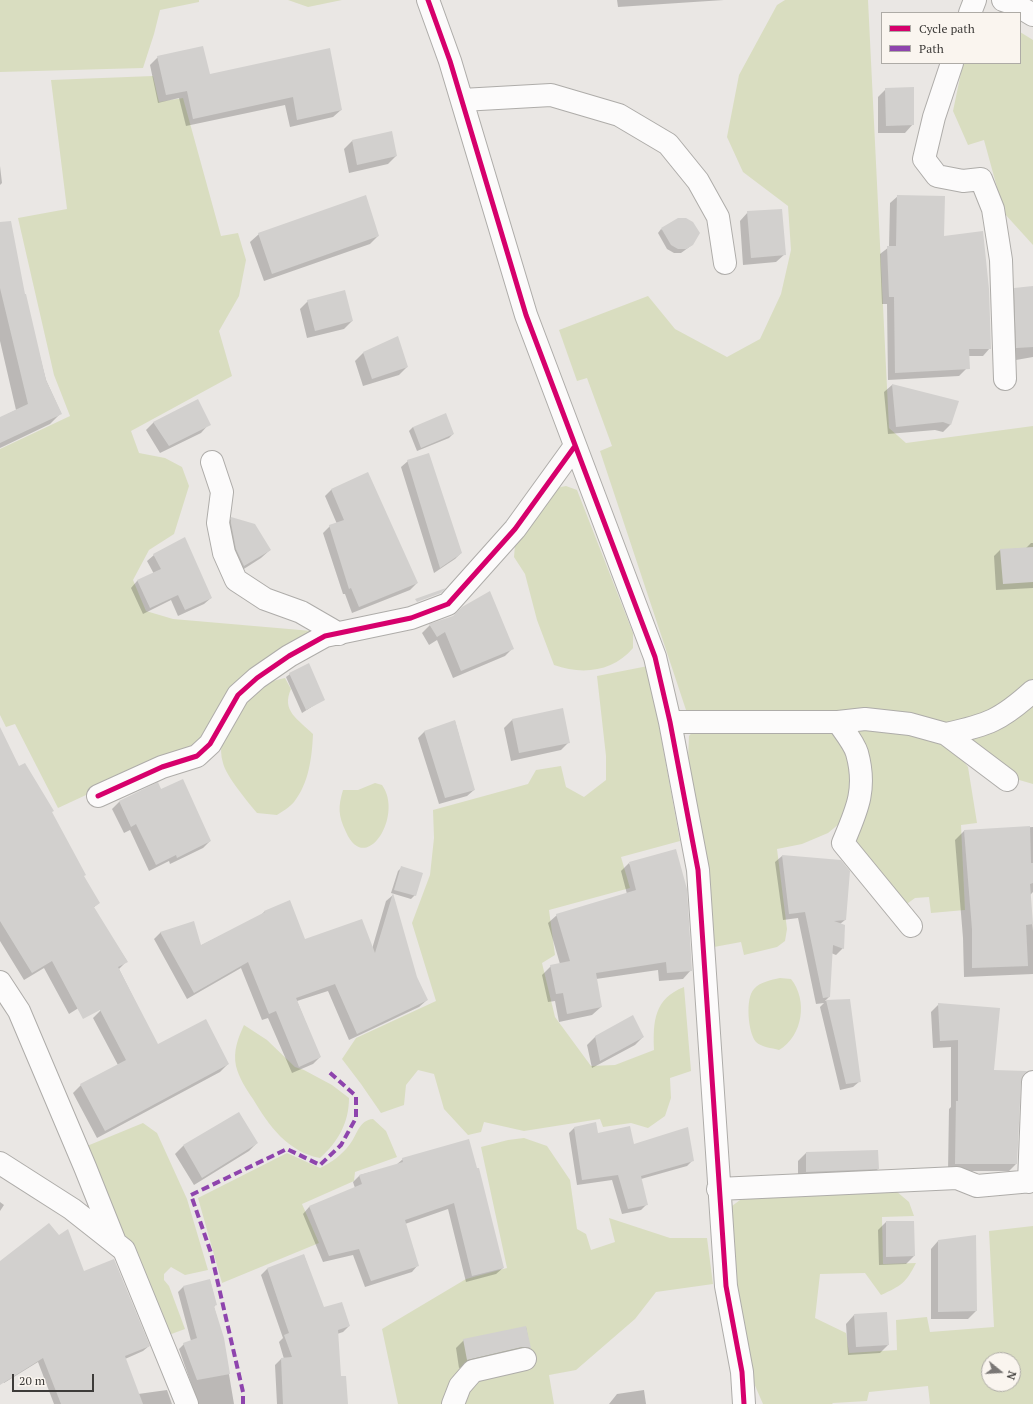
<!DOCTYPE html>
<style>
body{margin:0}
#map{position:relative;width:1033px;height:1404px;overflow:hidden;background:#eae7e4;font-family:"PT Serif",serif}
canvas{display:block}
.legend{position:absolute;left:881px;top:12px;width:140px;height:52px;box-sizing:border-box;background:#faf5ef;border:1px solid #aeaba6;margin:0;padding:5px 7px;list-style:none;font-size:12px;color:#3d3b39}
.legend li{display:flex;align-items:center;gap:8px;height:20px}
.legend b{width:20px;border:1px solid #aeaba6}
.north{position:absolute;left:981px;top:1352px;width:40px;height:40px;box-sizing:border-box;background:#faf5ef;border:1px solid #aeaba6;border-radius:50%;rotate:108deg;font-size:11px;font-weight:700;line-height:16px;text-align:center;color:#3d3b39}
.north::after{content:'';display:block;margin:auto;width:14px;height:18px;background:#7a7775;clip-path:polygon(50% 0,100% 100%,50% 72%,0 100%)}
.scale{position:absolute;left:12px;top:1374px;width:82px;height:18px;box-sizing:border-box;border:2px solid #3d3b39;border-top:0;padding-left:5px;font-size:12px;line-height:14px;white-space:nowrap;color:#3d3b39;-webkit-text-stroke:3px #faf5ef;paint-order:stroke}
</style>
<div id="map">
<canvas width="1033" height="1404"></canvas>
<ul class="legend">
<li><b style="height:5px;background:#d6006c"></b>Cycle path</li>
<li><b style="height:5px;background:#8e44ad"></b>Path</li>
</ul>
<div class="north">N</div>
<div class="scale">20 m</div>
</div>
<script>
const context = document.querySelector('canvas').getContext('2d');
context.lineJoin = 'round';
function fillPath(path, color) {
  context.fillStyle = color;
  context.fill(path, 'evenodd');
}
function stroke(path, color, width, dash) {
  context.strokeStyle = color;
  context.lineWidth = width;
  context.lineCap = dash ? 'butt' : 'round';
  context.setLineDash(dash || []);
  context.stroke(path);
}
fillPath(new Path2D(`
 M 0,0 L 199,0 L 199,2 L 160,10 L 154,34 L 143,68 L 0,72 Z
 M 288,0 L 342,0 L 308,7 Z
 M 785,0 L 868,0 L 889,428 L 906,443 L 1033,426 L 1033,784 L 1002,775 L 956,737 L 687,713 L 600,451 L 612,446 L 587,378 L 577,381 L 559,330 L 648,296 L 675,329 L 727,357 L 760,339 L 781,294 L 791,250 L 788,206 L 743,172 L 727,137 L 739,75 L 777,5 Z
 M 1020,32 L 1033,40 L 1033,245 L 1004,213 L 984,140 L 968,145 L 953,111 L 963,63 L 1020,63 Z
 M 153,76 L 159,102 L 183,98 L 221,236 L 238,233 L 246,260 L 239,296 L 219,331 L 232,376 L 131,431 L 139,453 L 165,458 L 182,467 L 189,486 L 174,534 L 149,550 L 133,580 L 146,611 L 173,619 L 312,631 L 267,659 L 234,686 L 196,744 L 58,808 L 15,724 L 6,727 L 0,715 L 0,449 L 70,416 L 54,375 L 18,218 L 67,209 L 51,80 Z
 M 566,486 L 577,490 L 633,633 L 633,648 C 613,672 582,675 554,665 L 537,620 L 525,574 L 514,557 L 515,545 L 556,488 Z
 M 648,666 L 680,841 L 621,857 L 630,888 L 549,910 L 555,955 L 542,963 L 555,1017 L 591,1066 L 615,1065 L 654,1050 C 653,1021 654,999 684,987 L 691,1071 L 670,1078 L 671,1098 L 665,1116 L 648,1128 L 631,1123 L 603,1127 L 600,1119 L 524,1131 L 484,1122 L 481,1132 L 468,1135 L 444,1109 L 434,1074 L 418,1070 L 406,1085 L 404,1105 L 381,1113 L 361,1084 L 342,1059 L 356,1038 L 436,1001 L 412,923 L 430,875 L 434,838 L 433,810 L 528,784 L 536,770 L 561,766 L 566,787 L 584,797 L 606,780 L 606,756 L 597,676 Z
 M 285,678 L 291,689 C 281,711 298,719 313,734 C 312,757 309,783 294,802 C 290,807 283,811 277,815 L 257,813 C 248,802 226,776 223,763 C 214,733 240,699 264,684 C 270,681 278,680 285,678 Z
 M 828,728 L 847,747 L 855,782 L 845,819 L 828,833 L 802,844 L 777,849 L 787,929 L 785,941 L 777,947 L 744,955 L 741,942 L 714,947 L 711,931 L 709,872 L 688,759 L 689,736 L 694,730 Z
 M 853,729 L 922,732 L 957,753 L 968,767 L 977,823 L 961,825 L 965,910 L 931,913 L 929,897 L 915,898 L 904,906 L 854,841 Z
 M 375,783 L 382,785 C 404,815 366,877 346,832 C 338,815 338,807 343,790 L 358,790 Z
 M 780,978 L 791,979 C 808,1000 803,1036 779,1050 C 772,1048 761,1047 756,1042 C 748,1033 745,998 754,989 C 760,982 771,980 780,978 Z
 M 244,1025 L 267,1040 L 295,1067 L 304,1070 L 332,1085 L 349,1098 C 349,1123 338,1142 320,1158 C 288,1152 269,1126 253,1099 C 246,1089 239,1078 236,1066 C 233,1051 238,1038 244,1025 Z
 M 373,1119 L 386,1131 L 397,1157 L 355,1172 L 354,1181 L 302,1204 L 319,1243 L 222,1283 L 198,1198 L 287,1153 L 320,1168 C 332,1162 342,1155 350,1144 C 357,1135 359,1120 373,1119 Z
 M 143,1123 L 157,1133 L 187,1199 L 208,1270 L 185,1275 L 171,1267 L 164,1274 L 164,1280 L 169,1286 L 185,1329 L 166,1336 L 87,1146 Z
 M 524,1138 L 547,1146 L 570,1180 L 577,1229 L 586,1234 L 591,1250 L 615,1242 L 609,1218 L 670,1238 L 707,1238 L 713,1284 L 656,1292 L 635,1319 L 576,1370 L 549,1375 L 554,1404 L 398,1404 L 382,1329 L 466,1279 L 507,1268 L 481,1147 L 508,1140 Z
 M 896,1191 L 909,1202 L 914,1216 L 882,1217 L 883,1264 L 916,1263 C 906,1283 901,1286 881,1295 L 865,1273 L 820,1274 L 815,1318 L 846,1333 L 849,1353 L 897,1350 L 896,1320 L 927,1317 L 930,1332 L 994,1327 L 989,1231 L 1033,1226 L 1033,1404 L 930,1404 L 928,1386 L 869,1392 L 867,1401 L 833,1403 L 832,1404 L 763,1404 L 753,1381 L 747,1347 L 731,1247 L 730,1214 L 732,1206 L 744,1197 ZM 989,1360 L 1013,1360 L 1013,1384 L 989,1384 Z`), '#d9ddc0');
fillPath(new Path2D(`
 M 617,0 L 724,0 L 618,7 Z
 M 329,49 L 341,110 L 333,117 L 290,127 L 285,105 L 186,126 L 179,98 L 158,103 L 150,65 L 158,57 L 209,75 Z
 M 886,89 L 913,124 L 905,133 L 878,133 L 878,97 Z
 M 352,141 L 396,156 L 388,164 L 349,173 L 344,149 Z
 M 0,166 L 2,183 L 0,185 Z
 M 898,196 L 943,237 L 990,348 L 983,356 L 968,356 L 966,369 L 959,376 L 888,380 L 887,304 L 882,304 L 880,254 L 889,247 L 890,203 Z
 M 748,212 L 785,254 L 776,262 L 743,265 L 740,221 Z
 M 661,229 L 692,245 L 681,253 L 674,253 L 667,249 L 658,233 Z
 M 259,234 L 378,236 L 370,244 L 264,281 L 250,242 Z
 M 0,251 L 24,295 L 46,380 L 61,413 L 50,424 L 0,448 L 0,418 L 16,410 L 0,341 Z
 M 1033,287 L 1033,357 L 1016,360 L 1016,355 L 1009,355 L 1007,297 L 1015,289 Z
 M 308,301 L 352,321 L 344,329 L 307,338 L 300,309 Z
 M 363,353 L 407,367 L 399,375 L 363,386 L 355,361 Z
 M 892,385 L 958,402 L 950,425 L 943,432 L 935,430 L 888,434 L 884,392 Z
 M 154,422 L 209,424 L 201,433 L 160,453 L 146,430 Z
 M 413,427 L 453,434 L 449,438 L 417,451 L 409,431 Z
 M 408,461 L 461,553 L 455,559 L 434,573 L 401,467 Z
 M 367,474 L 417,583 L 410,590 L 352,613 L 345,594 L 343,594 L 323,533 L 330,526 L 337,524 L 325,496 L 331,490 Z
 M 232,518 L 270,550 L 261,558 L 236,574 L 224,526 Z
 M 1031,543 L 1033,543 L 1033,588 L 996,590 L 994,556 L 1000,550 L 1026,548 Z
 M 154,555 L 211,598 L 204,604 L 178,616 L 171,600 L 143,614 L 131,588 L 137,581 L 154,574 L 147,561 Z
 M 430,625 L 513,648 L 505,656 L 453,678 L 437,640 L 429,645 L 422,633 Z
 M 290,674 L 324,699 L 302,713 L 286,677 Z
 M 512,720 L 569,742 L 561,750 L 511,761 L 504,728 Z
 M 455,721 L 474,790 L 467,796 L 439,804 L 418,738 L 424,732 Z
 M 0,730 L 19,768 L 51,812 L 83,877 L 99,903 L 93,908 L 127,961 L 119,969 L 157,1045 L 228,1064 L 220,1072 L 97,1138 L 73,1093 L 81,1085 L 118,1065 L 93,1018 L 104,1007 L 96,997 L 69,1014 L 44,968 L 24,980 L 0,941 Z
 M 158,784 L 161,790 L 210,841 L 203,848 L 170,864 L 169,861 L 149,871 L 130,830 L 124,833 L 112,809 L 119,802 Z
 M 1033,827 L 1033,892 L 1030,895 L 1033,931 L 1033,974 L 964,977 L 963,938 L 955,840 L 964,831 Z
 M 782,856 L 840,861 L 845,920 L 840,924 L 843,948 L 836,955 L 831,953 L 829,997 L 825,1001 L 849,1000 L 860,1081 L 853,1087 L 840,1090 L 820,1007 L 824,1003 L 816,1004 L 798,918 L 783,920 L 775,862 Z
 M 629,863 L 691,970 L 683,979 L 659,981 L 658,970 L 596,979 L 601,1007 L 592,1015 L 559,1022 L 555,1001 L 548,1002 L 542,975 L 551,966 L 560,964 L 548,923 L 557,915 L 627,894 L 621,871 Z
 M 402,867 L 415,895 L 411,899 L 391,893 L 398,871 Z
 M 393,895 L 416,977 L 427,1000 L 419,1007 L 349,1040 L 328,991 L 297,1001 L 320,1057 L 313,1064 L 292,1073 L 268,1018 L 262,1020 L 241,968 L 187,999 L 154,939 L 161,932 L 200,946 L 261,915 L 265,911 L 305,940 L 372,949 L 386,901 Z
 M 939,1004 L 993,1071 L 1022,1075 L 1020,1081 L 1016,1164 L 1009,1171 L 948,1171 L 949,1109 L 951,1107 L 951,1047 L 933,1048 L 931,1012 Z
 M 596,1036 L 643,1037 L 635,1045 L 592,1068 L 587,1045 Z
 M 239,1113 L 257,1143 L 249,1151 L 194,1185 L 175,1154 L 183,1146 Z
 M 574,1128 L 633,1145 L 693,1160 L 687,1166 L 641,1179 L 647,1204 L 641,1210 L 622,1214 L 612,1180 L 577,1185 L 569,1133 Z
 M 468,1140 L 503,1268 L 496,1274 L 466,1282 L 448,1209 L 405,1224 L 418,1265 L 412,1272 L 365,1287 L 353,1255 L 323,1262 L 303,1214 L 309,1207 L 355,1188 L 353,1182 L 360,1175 L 396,1165 L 403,1159 Z
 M 806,1153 L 878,1169 L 869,1177 L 798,1180 L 798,1161 Z
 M 0,1202 L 4,1205 L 0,1211 Z
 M 886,1222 L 914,1256 L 906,1264 L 879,1265 L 878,1230 Z
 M 938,1241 L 976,1311 L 968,1319 L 931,1319 L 931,1249 Z
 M 304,1255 L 323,1309 L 349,1326 L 343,1332 L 337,1334 L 340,1377 L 347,1404 L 277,1404 L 275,1365 L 281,1359 L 284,1359 L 279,1342 L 283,1338 L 261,1275 L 267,1269 Z
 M 0,1262 L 84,1272 L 149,1346 L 143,1351 L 125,1359 L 138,1394 L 167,1390 L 172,1404 L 54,1404 L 38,1362 L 4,1383 L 0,1377 Z
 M 210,1280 L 216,1304 L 214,1307 L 223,1339 L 234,1404 L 192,1404 L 188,1390 L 192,1386 L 179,1349 L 184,1344 L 191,1341 L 178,1292 L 183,1287 Z
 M 854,1315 L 888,1345 L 880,1353 L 848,1355 L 846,1324 Z
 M 526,1327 L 530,1348 L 522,1356 L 513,1355 L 459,1368 L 456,1348 L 464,1340 Z
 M 644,1390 L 646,1404 L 609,1404 L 617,1394 Z`), '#0003');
fillPath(new Path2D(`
 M 203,46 L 210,74 L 330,48 L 342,110 L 297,120 L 293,97 L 193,119 L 187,91 L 166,95 L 157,56 Z
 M 914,87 L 914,125 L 886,126 L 885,88 Z
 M 392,131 L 397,156 L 357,165 L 352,140 Z
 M 366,195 L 379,236 L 272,274 L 258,233 Z
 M 897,195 L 945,196 L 944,236 L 983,231 L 989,289 L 991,349 L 969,349 L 970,369 L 895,373 L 894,297 L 889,297 L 887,246 L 896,246 Z
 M 782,209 L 786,255 L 751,258 L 747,211 Z
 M 678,218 L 686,218 L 693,222 L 700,233 L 693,245 L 686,249 L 678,249 L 671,245 L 661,228 Z
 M 11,221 L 25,294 L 26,294 L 46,380 L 62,414 L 0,443 L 0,417 L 28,404 L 0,288 L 0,222 Z
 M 1033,286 L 1033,347 L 1016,348 L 1014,288 Z
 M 345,290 L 353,321 L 315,331 L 307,300 Z
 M 398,336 L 408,367 L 372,379 L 363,352 Z
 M 892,384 L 959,401 L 951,425 L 943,422 L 896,427 Z
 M 198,399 L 211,425 L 169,446 L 153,422 Z
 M 446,413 L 454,434 L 421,448 L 413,427 Z
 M 429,453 L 462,553 L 440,568 L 407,460 Z
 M 368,472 L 418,583 L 359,607 L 351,588 L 349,589 L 329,525 L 344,520 L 331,489 Z
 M 231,517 L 255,524 L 271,550 L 244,566 L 236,549 L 231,523 Z
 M 185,537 L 212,598 L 185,610 L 178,595 L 150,608 L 137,580 L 161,569 L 153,554 Z
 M 1033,547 L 1033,582 L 1003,584 L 1000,549 Z
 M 446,588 L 441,593 L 417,602 L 415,599 Z
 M 490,591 L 514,649 L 461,671 L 445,632 L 437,637 L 429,624 L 453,616 L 462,607 Z
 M 309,663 L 325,700 L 306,710 L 289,673 Z
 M 563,708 L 570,743 L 519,753 L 512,719 Z
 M 455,720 L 475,790 L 445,798 L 424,731 Z
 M 0,727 L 19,766 L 25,763 L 54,811 L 52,812 L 86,875 L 84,876 L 100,903 L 94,907 L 128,962 L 118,967 L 158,1044 L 206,1019 L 229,1064 L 105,1131 L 80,1084 L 126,1060 L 100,1010 L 83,1019 L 52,961 L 32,973 L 0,921 Z
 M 183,779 L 211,841 L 177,858 L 176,855 L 156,865 L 136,824 L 131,827 L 119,801 L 158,782 L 161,789 Z
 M 1030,826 L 1031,863 L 1033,863 L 1033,883 L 1030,884 L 1033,924 L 1026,925 L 1028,966 L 972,968 L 972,929 L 964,830 Z
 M 676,849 L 687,889 L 692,971 L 667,973 L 666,962 L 596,973 L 602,1007 L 567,1014 L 563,993 L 556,994 L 550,965 L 570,961 L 556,914 L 636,890 L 629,862 Z
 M 782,855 L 841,860 L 850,871 L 846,920 L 834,921 L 845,925 L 844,949 L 833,945 L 830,997 L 823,998 L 805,912 L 789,914 Z
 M 401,866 L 423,873 L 416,896 L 394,890 Z
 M 393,893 L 417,977 L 428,1000 L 357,1034 L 335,984 L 296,998 L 321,1057 L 299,1067 L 276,1011 L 269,1014 L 248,962 L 194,993 L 160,932 L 194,921 L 201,945 L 265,912 L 264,911 L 290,900 L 305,939 L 362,919 L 375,953 Z
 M 850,999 L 861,1082 L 846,1084 L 826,1000 Z
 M 938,1003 L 1000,1008 L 994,1070 L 1027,1071 L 1023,1075 L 1021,1082 L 1017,1164 L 955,1164 L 956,1101 L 958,1101 L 958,1040 L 940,1041 Z
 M 633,1015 L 644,1037 L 600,1061 L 595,1036 Z
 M 239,1112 L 258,1143 L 202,1178 L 183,1145 Z
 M 596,1122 L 598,1133 L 630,1126 L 634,1144 L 688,1127 L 694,1161 L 641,1176 L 648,1205 L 628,1209 L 618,1175 L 582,1180 L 574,1127 Z
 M 469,1139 L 477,1168 L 479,1168 L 504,1268 L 472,1276 L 454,1203 L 405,1220 L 419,1266 L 371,1281 L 359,1249 L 329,1256 L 309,1206 L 362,1184 L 359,1175 L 403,1162 L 402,1158 Z
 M 878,1150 L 879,1169 L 806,1172 L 806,1152 Z
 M 886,1221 L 914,1221 L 915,1256 L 886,1257 Z
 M 49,1223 L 59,1235 L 68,1229 L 84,1271 L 114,1259 L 150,1346 L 125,1356 L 143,1404 L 61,1404 L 43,1358 L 0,1385 L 0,1261 Z
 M 976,1235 L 977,1311 L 938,1312 L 938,1240 Z
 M 304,1254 L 324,1307 L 342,1302 L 350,1326 L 338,1330 L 341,1376 L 346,1376 L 348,1404 L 283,1404 L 281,1358 L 292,1357 L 284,1335 L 289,1333 L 267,1268 Z
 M 210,1279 L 217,1305 L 214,1306 L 224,1338 L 230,1374 L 197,1380 L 183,1343 L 197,1338 L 183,1286 Z
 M 887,1312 L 889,1345 L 856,1347 L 854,1314 Z
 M 526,1326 L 531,1348 L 522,1347 L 467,1360 L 463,1339 Z`), '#d2d0ce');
const minor = new Path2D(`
 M 428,0 L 450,61 L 526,315 L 655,657 L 670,722 L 698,870 L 726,1286 L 742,1372 L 744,1404
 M 1003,0 L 1015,4 L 1033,15
 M 970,13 L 975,0
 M 952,63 L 934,117 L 924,159 L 937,176 L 963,181 L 981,179 L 993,209 L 1001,260 L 1005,379
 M 462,100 L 551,95 L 619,115 L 668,144 L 698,181 L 718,217 L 725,263
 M 212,462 L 222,492 L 218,523 L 224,553 L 236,580 L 265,599 L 301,612 L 339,634
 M 670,722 L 838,722 L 865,719 L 910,724 L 946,734 L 1007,780
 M 838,722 C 844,731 854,743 857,753 C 867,789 857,810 843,843 L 911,926
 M 946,734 C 988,725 1001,720 1033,691
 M 98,796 L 162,767 L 197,756 L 210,744 L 238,695 L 257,678 L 289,656 L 325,636 L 411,618 L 448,604 L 515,529 L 575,446
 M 0,982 L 19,1011 L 85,1167 L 115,1242
 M 0,1163 L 72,1209 L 124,1250 L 187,1404
 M 1029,1182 L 1033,1082
 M 718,1189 L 957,1178 L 977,1186 L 1033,1181
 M 453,1404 L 460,1386 L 473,1371 L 525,1359`);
stroke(minor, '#aeaca9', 24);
stroke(minor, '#fcfbfb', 22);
stroke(new Path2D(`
 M 243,1404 L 243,1392 L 211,1253 L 191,1195 L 287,1149 L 320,1165 L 341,1145 L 356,1118 L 356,1096 L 327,1070`), '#8e44ad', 4, [8, 4]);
stroke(new Path2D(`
 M 428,0 L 450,61 L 526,315 L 655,657 L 670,722 L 698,870 L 726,1286 L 742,1372 L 744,1404
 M 98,796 L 162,767 L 197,756 L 210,744 L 238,695 L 257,678 L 289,656 L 325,636 L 411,618 L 448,604 L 515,529 L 575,446`), '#d6006c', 5);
</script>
